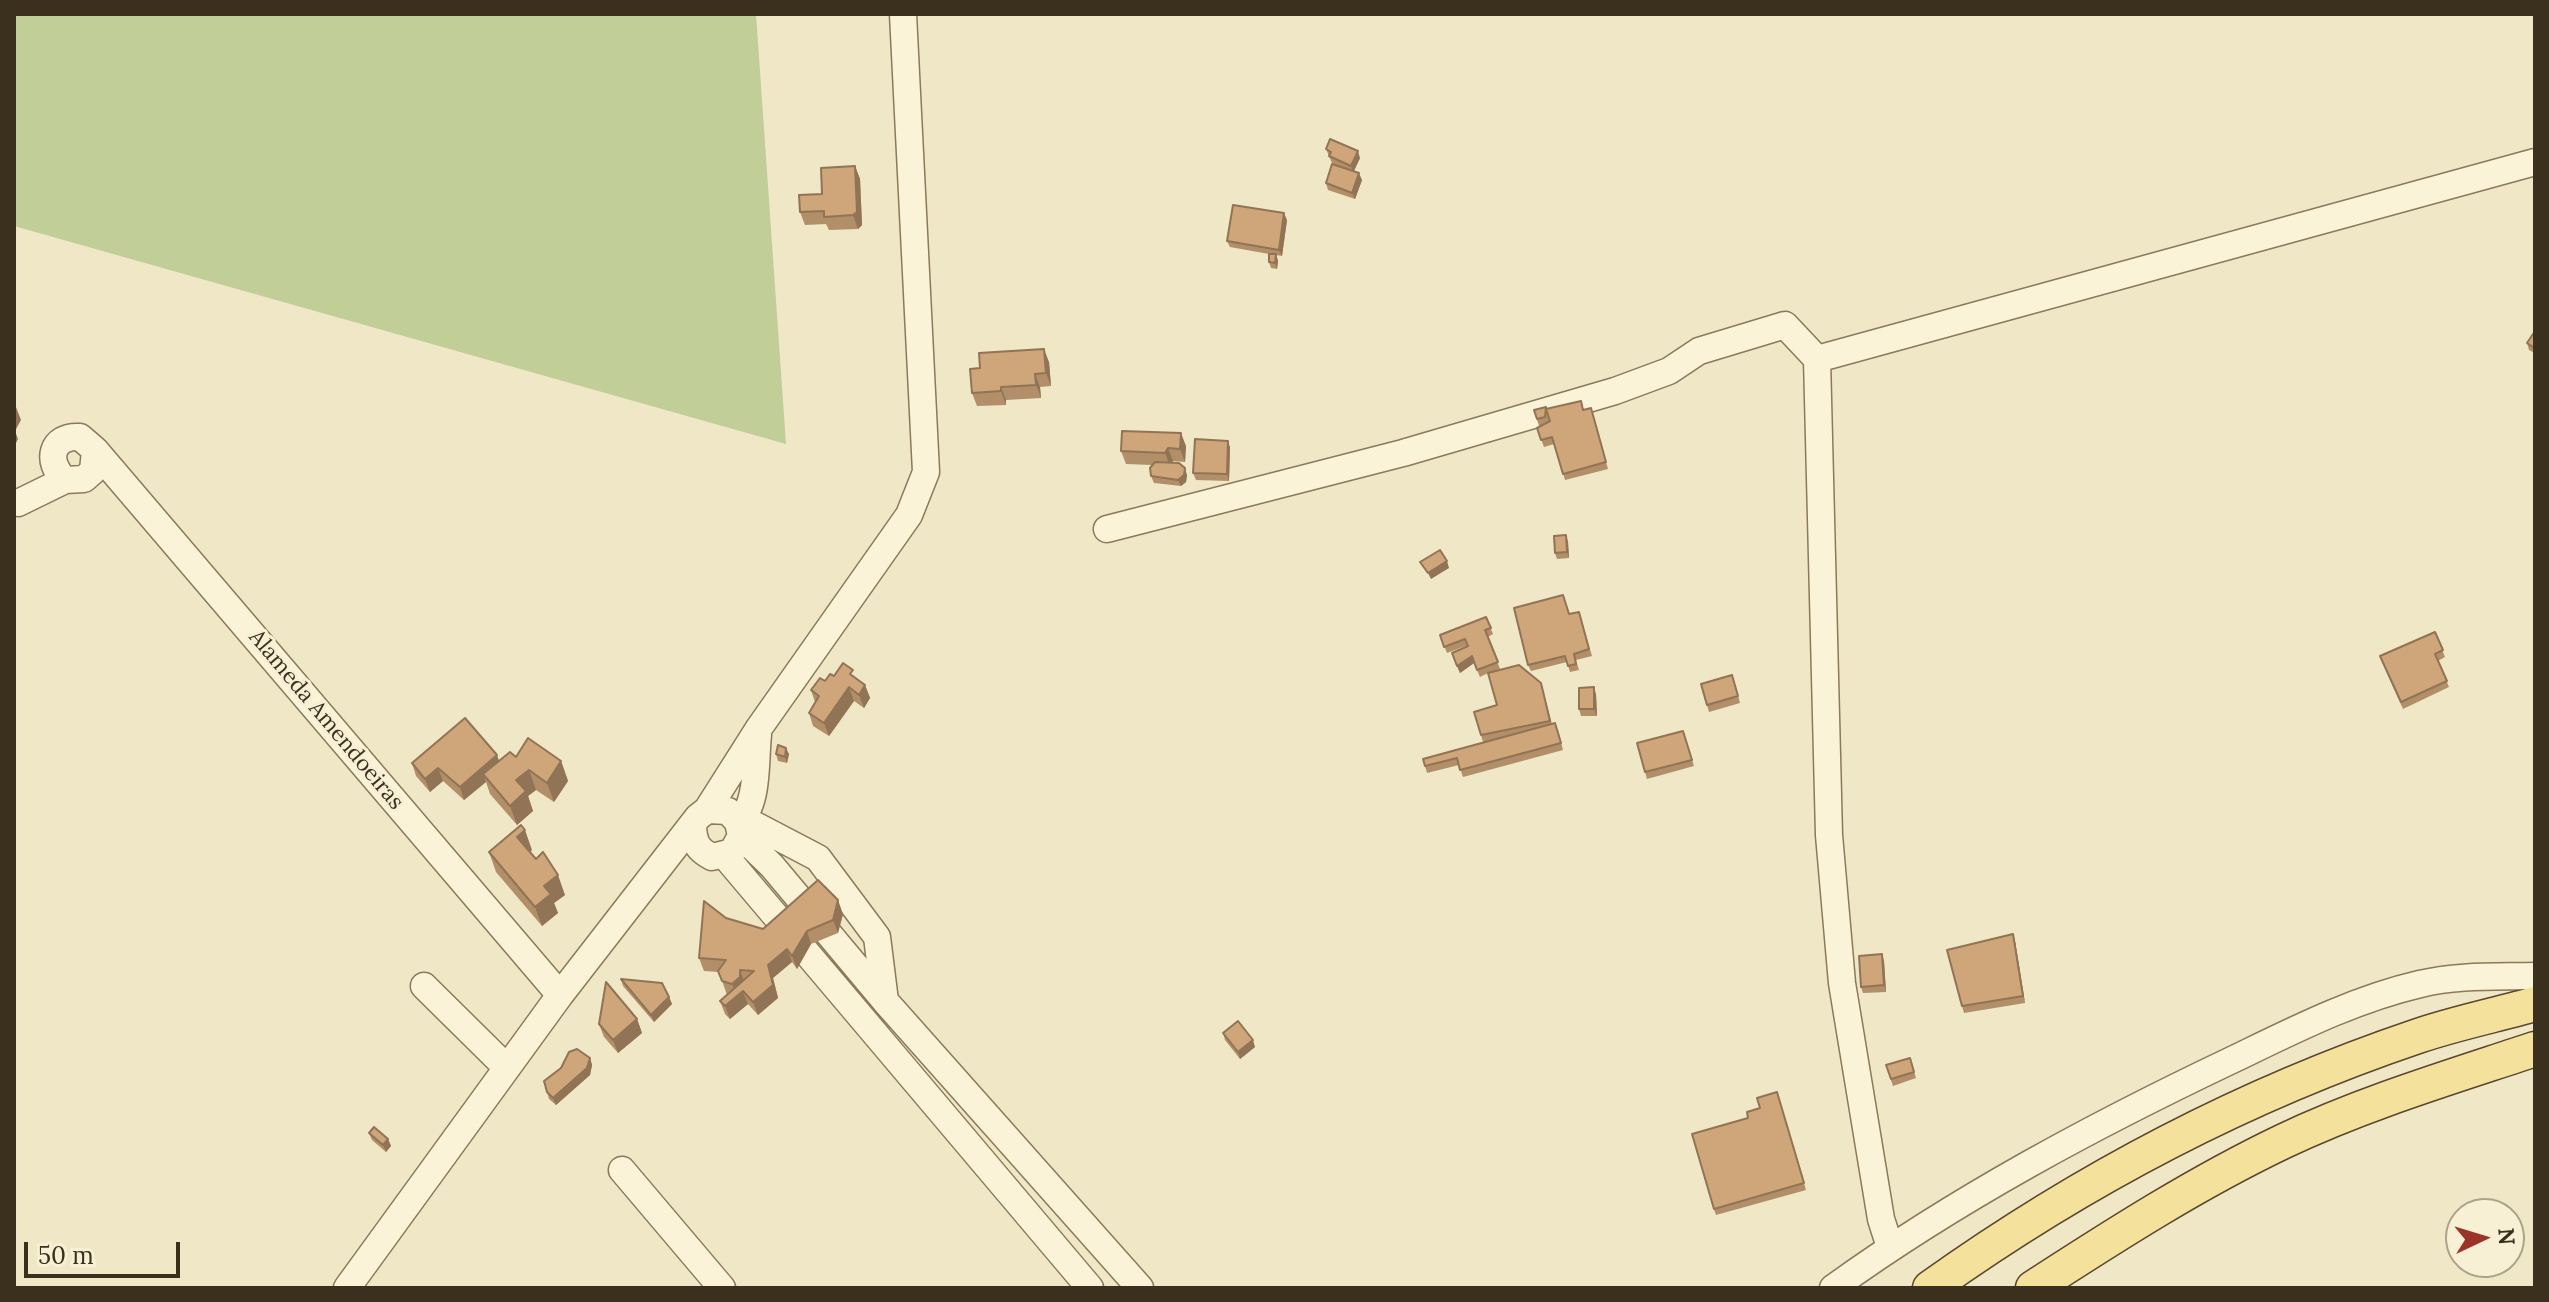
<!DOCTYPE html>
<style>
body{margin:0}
#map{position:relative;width:2549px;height:1302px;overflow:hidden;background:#efe7c5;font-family:Lora,serif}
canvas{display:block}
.frame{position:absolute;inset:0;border:16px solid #3b2f1e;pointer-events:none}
.north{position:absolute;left:2445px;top:1198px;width:80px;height:80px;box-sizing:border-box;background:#f7f0d4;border:2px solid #aca38b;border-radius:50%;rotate:86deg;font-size:22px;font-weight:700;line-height:32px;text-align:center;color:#3b2f1e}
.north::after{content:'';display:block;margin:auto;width:28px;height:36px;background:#9c3328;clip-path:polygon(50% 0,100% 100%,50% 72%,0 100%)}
.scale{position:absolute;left:24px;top:1242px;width:156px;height:36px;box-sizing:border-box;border:4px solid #3b2f1e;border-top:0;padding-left:10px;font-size:24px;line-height:28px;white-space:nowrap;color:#3b2f1e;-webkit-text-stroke:6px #f7f0d4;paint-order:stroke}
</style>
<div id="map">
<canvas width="2549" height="1302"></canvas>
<div class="frame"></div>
<div class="north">N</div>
<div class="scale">50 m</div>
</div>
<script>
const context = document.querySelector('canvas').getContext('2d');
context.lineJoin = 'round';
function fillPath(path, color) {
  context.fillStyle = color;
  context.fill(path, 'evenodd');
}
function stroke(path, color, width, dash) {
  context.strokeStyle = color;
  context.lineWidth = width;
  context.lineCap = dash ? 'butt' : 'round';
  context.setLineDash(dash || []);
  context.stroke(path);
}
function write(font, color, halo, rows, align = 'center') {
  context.font = font + ' Lora,serif';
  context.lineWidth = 6;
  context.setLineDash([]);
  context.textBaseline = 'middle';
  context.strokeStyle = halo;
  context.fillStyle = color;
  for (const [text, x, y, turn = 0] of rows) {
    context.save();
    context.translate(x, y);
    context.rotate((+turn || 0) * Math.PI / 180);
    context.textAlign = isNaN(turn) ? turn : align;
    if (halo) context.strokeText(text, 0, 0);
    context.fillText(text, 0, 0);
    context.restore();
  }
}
fillPath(new Path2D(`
 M 14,14 L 756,14 L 786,444 L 14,226 Z`), '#c2ce98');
const minor = new Path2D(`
 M 95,450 L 560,995
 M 18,503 L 65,480 L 84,479 L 93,471 L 95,450 L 80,437 C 51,435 45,462 65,480
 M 1107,529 L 1403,453 L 1615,391 L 1669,371 L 1699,351 L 1785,325 L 1817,359
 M 707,810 L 759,728 L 909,515 L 926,472 L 903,14
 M 738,822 C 759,805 755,761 758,735
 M 741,827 L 755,825 L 818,858 L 877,937 L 885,1001
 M 741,836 L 772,866 L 885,1001 L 1140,1288
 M 725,856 L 1090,1288
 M 424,986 L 507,1068
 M 622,1170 L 722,1288
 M 1890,1247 L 1881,1219 L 1842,983 L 1829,835 L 1817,359 L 2535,162
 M 347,1288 L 560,995 L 698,817 L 707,810 L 728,811 L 738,822 L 741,836 L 732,852 L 712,857 C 698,850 694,843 693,827
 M 1833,1288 C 1958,1198 2095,1125 2234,1059 C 2294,1030 2355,999 2420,984 C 2457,975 2497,977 2535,976`);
const major = new Path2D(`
 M 1930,1288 C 2080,1181 2243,1095 2418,1036 C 2456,1023 2496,1015 2535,1004
 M 2033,1288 C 2115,1235 2196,1183 2284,1141 C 2364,1103 2451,1077 2535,1049`);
stroke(minor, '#8b795a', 29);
stroke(major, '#59462e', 37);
stroke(minor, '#faf3d8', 26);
stroke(major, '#f3e19c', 34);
fillPath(new Path2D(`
 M 1326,149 L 1360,158 L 1354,171 L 1362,180 L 1355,199 L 1328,190 L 1326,183 L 1334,164 L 1332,163 Z
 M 855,166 L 860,179 L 862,225 L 858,229 L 829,230 L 826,224 L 805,225 L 800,212 Z
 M 1287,220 L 1282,256 L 1276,255 L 1278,261 L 1277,269 L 1271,268 L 1269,262 L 1269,254 L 1230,247 L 1227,241 Z
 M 2535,331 L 2535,353 L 2529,350 L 2527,343 Z
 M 1049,362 L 1051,386 L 1040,387 L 1041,398 L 1006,400 L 1006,405 L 977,406 L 972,393 Z
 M 1591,408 L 1608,469 L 1565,480 L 1554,444 L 1544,447 L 1537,428 L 1542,425 L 1539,426 L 1534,410 L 1546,409 L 1584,410 Z
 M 1186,446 L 1185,462 L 1173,461 L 1172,463 L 1187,475 L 1186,482 L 1181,486 L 1154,483 L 1151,476 L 1152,465 L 1126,464 L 1121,451 Z
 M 1230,447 L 1229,481 L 1196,480 L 1193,473 Z
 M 1566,535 L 1568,542 L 1569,558 L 1557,559 L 1555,553 Z
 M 1579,612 L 1592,656 L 1576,660 L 1579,670 L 1570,672 L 1567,662 L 1531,671 L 1528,665 L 1569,614 Z
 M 1486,617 L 1493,634 L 1488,637 L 1500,669 L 1490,673 L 1541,683 L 1552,724 L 1558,730 L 1563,750 L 1463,777 L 1459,765 L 1427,773 L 1425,766 L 1500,738 L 1483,742 L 1481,735 L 1497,705 L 1488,673 L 1480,677 L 1474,663 L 1460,673 L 1452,653 L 1468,646 L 1468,645 L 1447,653 L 1440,635 Z
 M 2435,632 L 2445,657 L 2438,661 L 2449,687 L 2403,709 L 2382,662 Z
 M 834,676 L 856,678 L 865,685 L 870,698 L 864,708 L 854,701 L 829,736 L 813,726 L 809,713 L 815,702 L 811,690 Z
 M 1734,681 L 1740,703 L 1709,712 L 1701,684 Z
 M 1596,694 L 1597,716 L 1581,716 L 1579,709 Z
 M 1683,731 L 1694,766 L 1647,779 L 1645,772 Z
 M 776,754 L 789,754 L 787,763 L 778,761 Z
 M 516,757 L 561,761 L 568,781 L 554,802 L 536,790 L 528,796 L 533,811 L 517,825 L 490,794 L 486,782 L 464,800 L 443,781 L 430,792 L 416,776 L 412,763 L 499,761 Z
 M 532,850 L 530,852 L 565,895 L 554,903 L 558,913 L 542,926 L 496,872 L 489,852 Z
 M 843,914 L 838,933 L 811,944 L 797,969 L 792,962 L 773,978 L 778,998 L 758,1015 L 748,1004 L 730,1019 L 725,1014 L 720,1001 L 727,995 L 719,972 L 704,971 L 699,958 L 726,918 L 763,929 Z
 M 2013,934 L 2015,941 L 2025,1003 L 1964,1013 L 1962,1006 Z
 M 1884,961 L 1886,992 L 1863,993 L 1861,987 Z
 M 621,979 L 669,997 L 672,1004 L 654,1022 L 623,986 Z
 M 637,1019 L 642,1033 L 618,1053 L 604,1037 L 599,1024 Z
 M 1223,1033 L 1255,1047 L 1240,1059 L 1225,1040 Z
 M 590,1058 L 592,1065 L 590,1075 L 556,1105 L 549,1099 L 544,1081 Z
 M 1910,1058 L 1916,1078 L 1893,1086 L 1886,1065 Z
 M 1777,1092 L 1806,1190 L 1716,1215 L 1714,1209 L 1748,1118 Z
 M 369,1133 L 388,1139 L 391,1146 L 386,1152 L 372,1140 Z`), '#b28e69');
fillPath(new Path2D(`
 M 1358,151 L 1360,158 L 1353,173 L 1351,166 Z
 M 855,166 L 860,179 L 862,225 L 858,229 L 853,215 Z
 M 1359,173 L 1362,180 L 1355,199 L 1352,193 Z
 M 1284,213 L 1287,220 L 1282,256 L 1279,250 Z
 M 1276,254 L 1278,261 L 1277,269 L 1275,263 Z
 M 1044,349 L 1049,362 L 1051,386 L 1046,373 Z
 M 1035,374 L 1040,387 L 1041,398 L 1036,385 Z
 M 1001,387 L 1006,400 L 1006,405 L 1001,391 Z
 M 14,402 L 21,420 L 15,431 L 18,439 L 14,447 Z
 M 1181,433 L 1186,446 L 1185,462 L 1180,449 Z
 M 1228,441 L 1230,447 L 1229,481 L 1227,474 Z
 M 1168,448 L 1173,461 L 1170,466 L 1165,453 Z
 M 1185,468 L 1187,475 L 1186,482 L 1181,486 L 1178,480 Z
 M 1566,535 L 1568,542 L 1569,558 L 1567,552 Z
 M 1447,561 L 1449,568 L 1431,579 L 1428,573 Z
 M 1472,656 L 1474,663 L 1460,673 L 1457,666 Z
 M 865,685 L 870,698 L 864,708 L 859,695 Z
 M 849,687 L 854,701 L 829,736 L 824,723 Z
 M 1594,687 L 1596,694 L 1597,716 L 1594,709 Z
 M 786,748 L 789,754 L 787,763 L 785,757 Z
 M 497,755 L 502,769 L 483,774 L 486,782 L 464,800 L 460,787 Z
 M 561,761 L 568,781 L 554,802 L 547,783 Z
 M 438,768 L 443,781 L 430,792 L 425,779 Z
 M 529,770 L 536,790 L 528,796 L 533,811 L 517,825 L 510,806 L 516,780 Z
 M 525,830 L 532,850 L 524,857 L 517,837 Z
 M 558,875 L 565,895 L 554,903 L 558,913 L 542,926 L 535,907 L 544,886 Z
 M 838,900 L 843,914 L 838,933 L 833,920 Z
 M 807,931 L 811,944 L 797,969 L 792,956 Z
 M 2013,934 L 2015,941 L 2025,1003 L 2023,996 Z
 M 787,949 L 792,962 L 773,978 L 778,998 L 758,1015 L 753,1002 L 768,965 Z
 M 1882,954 L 1884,961 L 1886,992 L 1884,985 Z
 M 740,970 L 745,984 L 743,992 L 748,1004 L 730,1019 L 725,1006 L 737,996 L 732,984 Z
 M 669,997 L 672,1004 L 654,1022 L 651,1015 Z
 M 637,1019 L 642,1033 L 618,1053 L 613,1040 Z
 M 1253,1040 L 1255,1047 L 1240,1059 L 1238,1052 Z
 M 590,1058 L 592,1065 L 590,1075 L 556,1105 L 553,1098 Z
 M 388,1139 L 391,1146 L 386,1152 L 383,1145 Z`), '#917455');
const building = new Path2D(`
 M 1330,139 L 1358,151 L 1351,166 L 1329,156 L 1331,152 L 1326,149 Z
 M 1332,164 L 1359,173 L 1352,193 L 1326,183 Z
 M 855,166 L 857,212 L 853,215 L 824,217 L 824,211 L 800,212 L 799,195 L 822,194 L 821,168 Z
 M 1233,205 L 1284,213 L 1279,250 L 1227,241 Z
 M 1269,254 L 1276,254 L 1275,263 L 1269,262 Z
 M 2535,331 L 2535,348 L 2527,343 Z
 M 1044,349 L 1046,373 L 1035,374 L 1036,385 L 1001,387 L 1001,391 L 972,393 L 970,369 L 980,368 L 979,353 Z
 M 1581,401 L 1583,410 L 1591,408 L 1606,462 L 1563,474 L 1552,437 L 1541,440 L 1537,428 L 1550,421 L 1546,409 Z
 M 1546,407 L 1545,417 L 1537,419 L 1534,410 Z
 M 1122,431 L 1181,433 L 1180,449 L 1168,448 L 1165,453 L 1121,451 Z
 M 1195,439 L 1228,441 L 1227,474 L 1193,473 Z
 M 1155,462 L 1179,463 L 1185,468 L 1184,475 L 1178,480 L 1151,476 L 1150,468 Z
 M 1566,535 L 1567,552 L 1555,553 L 1554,536 Z
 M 1440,550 L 1447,561 L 1428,573 L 1420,562 Z
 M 1563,595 L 1569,614 L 1579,612 L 1589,649 L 1574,654 L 1576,664 L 1568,666 L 1565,656 L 1528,665 L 1514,608 Z
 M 1486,617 L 1491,628 L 1485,630 L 1498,662 L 1477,670 L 1472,656 L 1457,666 L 1452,653 L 1468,646 L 1465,639 L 1444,647 L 1440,635 Z
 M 2435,632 L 2443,650 L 2435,654 L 2447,681 L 2401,702 L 2380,656 Z
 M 843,663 L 853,670 L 850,674 L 865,685 L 859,695 L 849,687 L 824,723 L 809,713 L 819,696 L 811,690 L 820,678 L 825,681 L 830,674 L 834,676 Z
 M 1519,665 L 1541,683 L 1550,721 L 1481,735 L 1474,712 L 1497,705 L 1488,673 Z
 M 1732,675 L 1738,696 L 1707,705 L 1701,684 Z
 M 1594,687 L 1594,709 L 1579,709 L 1579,688 Z
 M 465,718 L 497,755 L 460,787 L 438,768 L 425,779 L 412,763 Z
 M 1555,723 L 1561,743 L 1460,770 L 1457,758 L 1425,766 L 1423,759 Z
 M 1683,731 L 1692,760 L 1645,772 L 1637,743 Z
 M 528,738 L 561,761 L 547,783 L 529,770 L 516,780 L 526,791 L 510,806 L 483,774 L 510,752 L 516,757 Z
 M 778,745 L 786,748 L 785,757 L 776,754 Z
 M 521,825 L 525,830 L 517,837 L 536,859 L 543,852 L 558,875 L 544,886 L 551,894 L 535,907 L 489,852 Z
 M 818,880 L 838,900 L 833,920 L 807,931 L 792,956 L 787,949 L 768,965 L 773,985 L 753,1002 L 743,991 L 725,1006 L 720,1001 L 754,971 L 740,970 L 740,977 L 732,984 L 722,981 L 718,971 L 726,960 L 699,958 L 704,901 L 726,918 L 763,929 Z
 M 2013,934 L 2023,996 L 1962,1006 L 1947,950 Z
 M 1882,954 L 1884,985 L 1861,987 L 1859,956 Z
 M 621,979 L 662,983 L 669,997 L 651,1015 Z
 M 606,982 L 637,1019 L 613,1040 L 599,1024 Z
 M 1238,1021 L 1253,1040 L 1238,1052 L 1223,1033 Z
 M 577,1049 L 590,1058 L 587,1068 L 553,1098 L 547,1092 L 544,1081 L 561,1068 L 569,1052 Z
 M 1910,1058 L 1914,1072 L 1891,1079 L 1886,1065 Z
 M 1777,1092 L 1804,1183 L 1714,1209 L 1692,1134 L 1748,1118 L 1747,1112 L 1760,1108 L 1757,1098 Z
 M 374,1127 L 388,1139 L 383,1145 L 369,1133 Z`);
fillPath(building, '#cfa57a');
stroke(building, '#917455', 2);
write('22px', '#3b2f1e', '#f7f0d4', [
 ["Alameda Amendoeiras",326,720,50]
]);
</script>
